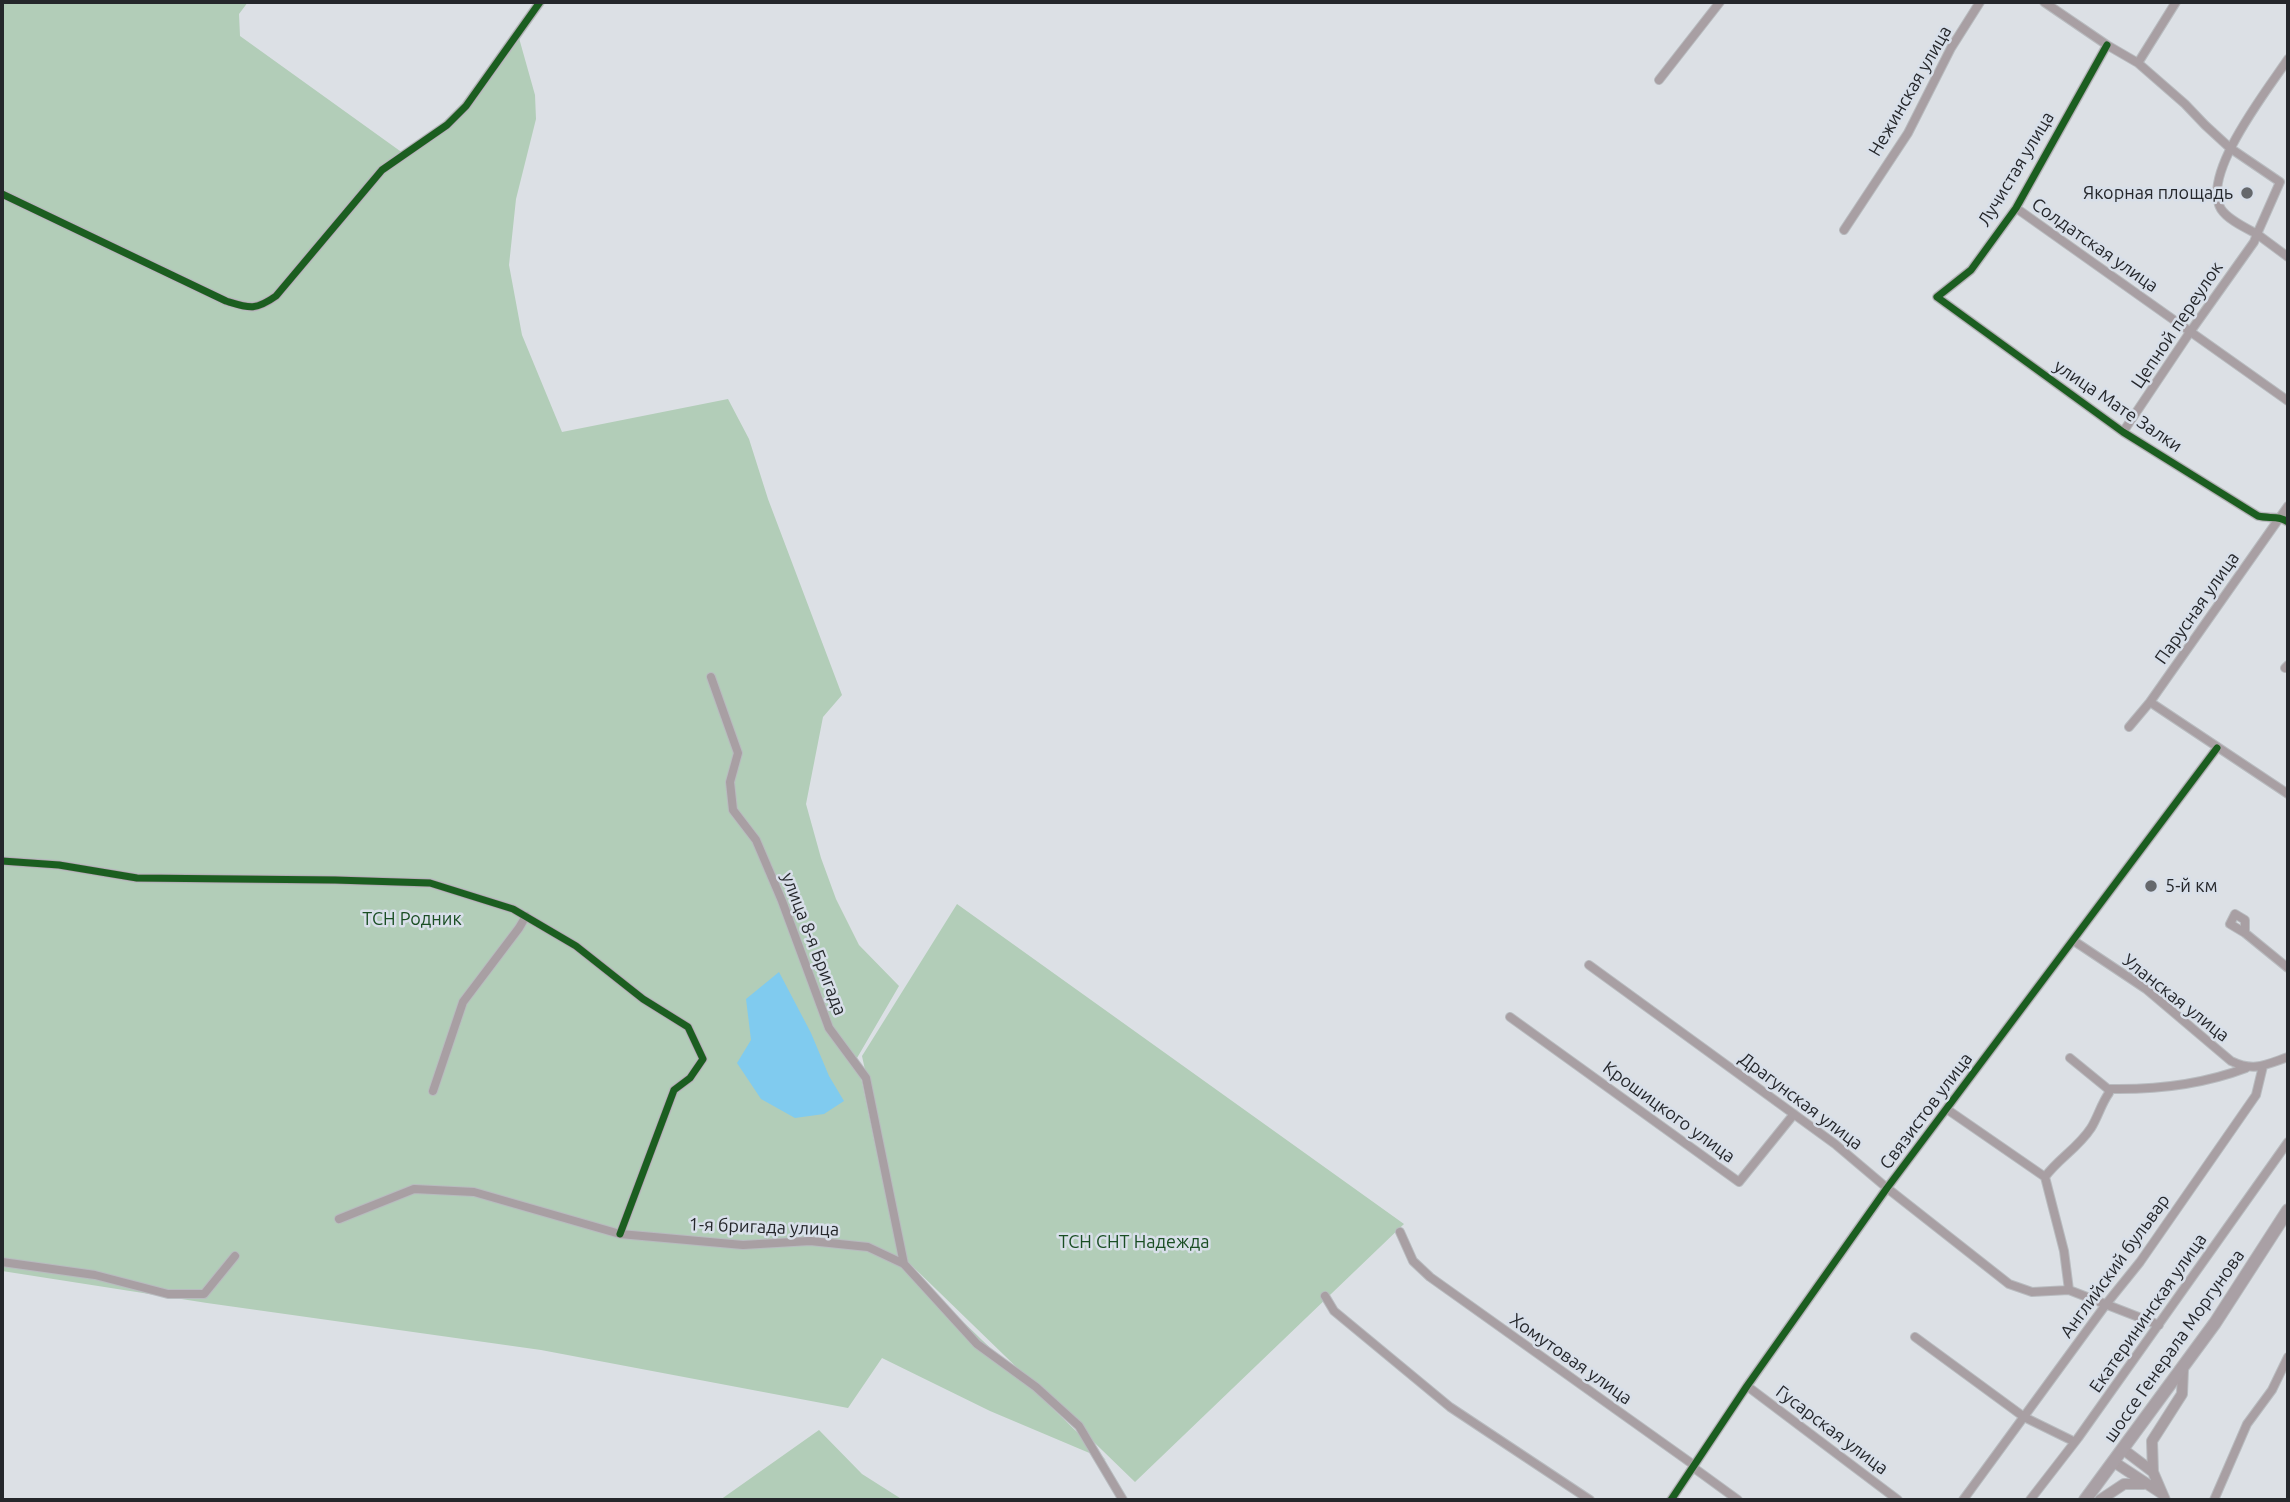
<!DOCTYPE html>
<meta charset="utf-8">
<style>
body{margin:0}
#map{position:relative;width:2290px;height:1502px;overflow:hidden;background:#dce0e5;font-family:Ubuntu,sans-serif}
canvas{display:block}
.frame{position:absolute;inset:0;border:4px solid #25272b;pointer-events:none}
</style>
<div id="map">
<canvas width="2290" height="1502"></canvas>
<div class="frame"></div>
</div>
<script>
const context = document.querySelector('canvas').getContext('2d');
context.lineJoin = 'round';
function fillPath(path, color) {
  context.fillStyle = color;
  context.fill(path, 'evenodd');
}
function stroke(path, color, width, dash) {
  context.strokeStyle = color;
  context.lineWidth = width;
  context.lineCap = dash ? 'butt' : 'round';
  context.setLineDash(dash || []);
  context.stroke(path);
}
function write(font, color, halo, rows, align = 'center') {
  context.font = font + ' Ubuntu,sans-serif';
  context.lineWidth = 5;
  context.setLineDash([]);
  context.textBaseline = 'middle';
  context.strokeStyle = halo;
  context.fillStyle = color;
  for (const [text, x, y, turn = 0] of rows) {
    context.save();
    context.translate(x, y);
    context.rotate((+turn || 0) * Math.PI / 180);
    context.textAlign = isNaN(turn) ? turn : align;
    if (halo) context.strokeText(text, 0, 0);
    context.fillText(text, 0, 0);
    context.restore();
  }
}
fillPath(new Path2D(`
 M 2,2 L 248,2 L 239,14 L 240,36 L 407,156 L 463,114 L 519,38 L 535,95 L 536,119 L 516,199 L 509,265 L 522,335 L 562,432 L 728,399 L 749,439 L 768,499 L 842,695 L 823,717 L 806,804 L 821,858 L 836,899 L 859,945 L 899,986 L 857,1058 L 898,1255 L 951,1310 L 1106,1460 L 990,1411 L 882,1358 L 848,1408 L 541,1350 L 207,1303 L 2,1271 Z
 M 957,904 L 1404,1224 L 1135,1482 L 906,1260 L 862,1056 Z
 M 819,1430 L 862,1474 L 903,1500 L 720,1500 Z`), '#b2cdb8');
fillPath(new Path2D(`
 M 779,972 L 811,1033 L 829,1076 L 844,1101 L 824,1114 L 795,1118 L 761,1099 L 737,1063 L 751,1040 L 746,999 Z`), '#80cbef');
const minor = new Path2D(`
 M 2044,2 L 2107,45 L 2138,63 L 2185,104 L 2205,125 L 2230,148 L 2280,182 L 2257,234 C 2246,228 2228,220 2221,209 C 2200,175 2268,89 2288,59
 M 2107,45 L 2016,208 L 1971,270 L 1937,297 L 2123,432 L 2258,516 C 2269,519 2279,515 2288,522
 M 2138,63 L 2176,2
 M 1659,80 L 1720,2
 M 2,194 L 226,301 C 249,308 255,311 276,296 L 382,170 L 447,125 L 466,106 L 540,2
 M 2016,208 L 2288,401
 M 1844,230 L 1908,133 L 1951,48 L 1980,2
 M 2123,432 L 2190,332 L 2254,242 L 2257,234 L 2288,257
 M 2285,668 L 2288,665
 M 711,677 L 738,753 L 730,782 L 733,810 L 756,840 L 782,901 L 829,1028 L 866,1078 L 904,1264
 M 2150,702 L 2288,794
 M 2129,727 L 2150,702 L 2288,506
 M 2,861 L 59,865 L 137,878 L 335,880 L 430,883 L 513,909 L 576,946 L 643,999 L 688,1027 L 703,1059 L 690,1078 L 674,1090 L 620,1234
 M 2245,933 L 2245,920 L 2235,914 L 2230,924 L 2245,933 L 2288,968
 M 2074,941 L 2146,989 L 2231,1061 C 2254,1072 2265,1065 2288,1057
 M 1589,965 L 1835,1144 L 1887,1188 L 2009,1284 L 2032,1292 L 2069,1290 L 2159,1325
 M 1510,1017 L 1739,1182 L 1794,1114
 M 2070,1058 L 2108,1089
 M 433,1091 L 463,1002 L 519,928 L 526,916
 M 1948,1110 L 2045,1177
 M 339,1219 L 414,1189 L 474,1192 L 620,1234 L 743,1245 L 810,1241 L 868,1247 L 904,1264 L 977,1344 L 1036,1387 L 1079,1426 L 1123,1500
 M 1400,1232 L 1413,1261 L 1430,1277 L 1691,1463 L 1694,1468 L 1738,1500
 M 2,1262 L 95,1275 L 168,1294 L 204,1294 L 235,1256
 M 2069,1290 L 2064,1251 L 2045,1177 C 2058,1159 2078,1148 2091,1128 C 2098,1117 2101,1104 2109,1093 L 2108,1089 C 2155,1090 2201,1085 2246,1068
 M 1325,1296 L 1334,1311 L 1450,1407 L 1590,1500
 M 1915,1337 L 2024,1417 L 2075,1442
 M 1747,1386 L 1898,1500
 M 1671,1500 L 1747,1386 L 1887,1188 L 2217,748
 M 1963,1500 L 2107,1303 L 2140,1262 L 2256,1095 L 2263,1066
 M 2030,1500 L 2078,1438 L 2288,1142
 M 2214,1500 L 2247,1424 L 2272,1390 L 2288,1357`);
const tertiary = new Path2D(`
 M 2124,1450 L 2153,1472
 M 2114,1462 L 2161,1493
 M 2100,1500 L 2124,1484 L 2144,1484
 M 2165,1500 L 2153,1472 L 2152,1441 L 2182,1394 L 2183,1369`);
const primary = new Path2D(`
 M 2085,1500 L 2215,1323 L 2288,1210`);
stroke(minor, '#b8bbbf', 10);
stroke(tertiary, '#b8bbbf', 12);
stroke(primary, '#b8bbbf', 14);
stroke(minor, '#a89fa3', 8);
stroke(tertiary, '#a89fa3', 10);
stroke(primary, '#a9a0a5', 12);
stroke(new Path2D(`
 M 2107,45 L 2016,208 L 1971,270 L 1937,297 L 2123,432 L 2258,516 C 2269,519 2279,515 2288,522
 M 2,194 L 226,301 C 249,308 255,311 276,296 L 382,170 L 447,125 L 466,106 L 540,2
 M 2,861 L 59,865 L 137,878 L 335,880 L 430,883 L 513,909 L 576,946 L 643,999 L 688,1027 L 703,1059 L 690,1078 L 674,1090 L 620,1234
 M 1671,1500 L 1747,1386 L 1887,1188 L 2217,748`), '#1b5e20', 7);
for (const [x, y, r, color] of [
 [2247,193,7,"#65686c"],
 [2151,886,7,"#65686c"]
]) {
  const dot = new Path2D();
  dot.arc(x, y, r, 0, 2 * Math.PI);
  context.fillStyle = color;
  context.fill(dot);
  stroke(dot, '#d8dfe9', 2.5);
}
write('18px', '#25272b', '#d8dfe9', [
 ["Нежинская улица",1910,91,-60],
 ["Лучистая улица",2016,169,-59],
 ["Солдатская улица",2095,245,35],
 ["Цепной переулок",2177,325,-56],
 ["улица Мате Залки",2118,406,34],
 ["Парусная улица",2197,608,-55],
 ["улица 8-я Бригада",814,944,69],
 ["Уланская улица",2176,998,38],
 ["Драгунская улица",1801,1101,37],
 ["Связистов улица",1926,1111,-53],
 ["Крошицкого улица",1669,1112,36],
 ["1-я бригада улица",764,1227,2],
 ["Английский бульвар",2115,1266,-54],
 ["Екатерининская улица",2148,1313,-55],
 ["шоссе Генерала Моргунова",2174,1346,-55],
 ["Хомутовая улица",1571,1359,35],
 ["Гусарская улица",1832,1430,37]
]);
write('18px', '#25272b', '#d8dfe9', [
 ["Якорная площадь",2233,193],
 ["5-й км",2165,886,"left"]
], 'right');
write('18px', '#1a4e24', '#d8dfe9', [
 ["ТСН Родник",412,919],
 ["ТСН СНТ Надежда",1134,1242]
]);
</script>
